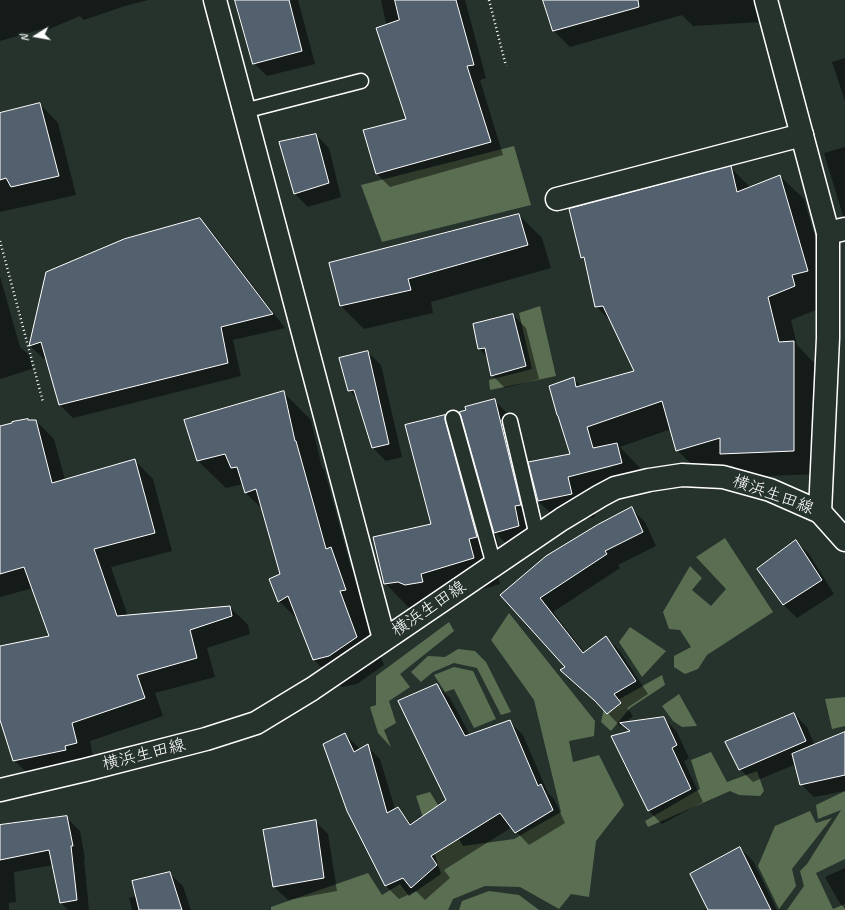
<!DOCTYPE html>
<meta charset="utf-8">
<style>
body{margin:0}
#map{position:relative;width:845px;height:910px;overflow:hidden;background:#26332d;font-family:Caveat,sans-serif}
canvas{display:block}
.north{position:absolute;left:16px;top:16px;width:40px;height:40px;-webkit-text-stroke:3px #26332d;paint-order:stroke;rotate:259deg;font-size:11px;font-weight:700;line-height:16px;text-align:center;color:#fff}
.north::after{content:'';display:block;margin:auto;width:14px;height:18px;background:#fff;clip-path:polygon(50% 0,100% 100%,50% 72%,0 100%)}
</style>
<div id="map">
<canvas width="845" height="910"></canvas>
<div class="north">N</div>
</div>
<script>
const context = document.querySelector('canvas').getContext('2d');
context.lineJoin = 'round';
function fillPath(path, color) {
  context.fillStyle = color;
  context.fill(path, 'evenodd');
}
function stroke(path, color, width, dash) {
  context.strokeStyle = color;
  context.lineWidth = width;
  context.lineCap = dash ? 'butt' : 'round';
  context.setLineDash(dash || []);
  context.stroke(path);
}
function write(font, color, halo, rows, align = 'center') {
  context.font = font + ' Caveat,"Klee One",sans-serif';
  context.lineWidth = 3.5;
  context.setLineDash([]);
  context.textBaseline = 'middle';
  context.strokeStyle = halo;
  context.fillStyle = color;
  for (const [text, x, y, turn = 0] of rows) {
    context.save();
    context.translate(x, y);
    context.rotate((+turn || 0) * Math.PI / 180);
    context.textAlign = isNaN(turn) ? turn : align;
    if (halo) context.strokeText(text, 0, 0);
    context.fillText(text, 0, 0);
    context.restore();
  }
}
fillPath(new Path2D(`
 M 514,146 L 531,205 L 382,242 L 361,185 Z
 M 540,306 L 556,376 L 490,390 L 489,380 L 532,369 L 519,313 Z
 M 725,538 L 773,612 L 707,655 L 698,669 L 685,674 L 674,667 L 674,656 L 691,647 L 680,630 L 669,629 L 663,612 L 690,566 L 702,578 L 692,590 L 711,606 L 726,589 L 696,557 Z
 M 509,613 L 595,721 L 594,736 L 569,741 L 573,762 L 599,755 L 624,805 L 596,841 L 589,897 L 571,894 L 559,909 L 520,887 L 485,886 L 453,899 L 448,910 L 271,910 L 271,907 L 368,873 L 382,895 L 400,884 L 409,896 L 441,874 L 416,796 L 430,792 L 463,846 L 514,839 L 561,812 L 534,700 L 491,640 Z
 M 449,622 L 454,631 L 400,674 L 410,687 L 389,701 L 396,723 L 384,730 L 391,747 L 378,733 L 370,707 L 376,705 L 376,676 Z
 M 630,627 L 666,651 L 642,677 L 619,642 Z
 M 458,649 L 475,651 L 486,662 L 511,712 L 501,715 L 477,668 L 454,663 L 433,672 L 421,682 L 411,672 L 428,656 L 445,657 Z
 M 454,667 L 473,671 L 496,719 L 474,728 L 454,689 L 445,692 L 434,675 Z
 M 662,675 L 665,685 L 630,708 L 611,731 L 601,722 L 604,708 Z
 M 679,694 L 697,726 L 682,727 L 673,721 L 662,706 Z
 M 845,697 L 845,726 L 832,729 L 825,699 Z
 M 711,752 L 727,782 L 757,771 L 764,791 L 760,796 L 739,795 L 730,791 L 648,827 L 645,821 L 700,789 L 691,760 Z
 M 845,791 L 845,859 L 816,873 L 833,909 L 845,904 L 845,910 L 787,910 L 804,886 L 800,871 L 807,864 L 841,810 L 818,819 L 816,805 Z
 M 810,811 L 816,823 L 832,818 L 792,869 L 796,886 L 779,909 L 758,866 L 775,826 Z
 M 489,891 L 519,895 L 539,910 L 459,910 L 462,901 Z`), '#5a6f52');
fillPath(new Path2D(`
 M 0,0 L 148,0 L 125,6 L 84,20 L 80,16 L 47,30 L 46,28 L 0,41 Z
 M 236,0 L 298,0 L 315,64 L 267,76 L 254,63 Z
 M 381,0 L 465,0 L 486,78 L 480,80 L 503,155 L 390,187 L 377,174 L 407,119 Z
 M 544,0 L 753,0 L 760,22 L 693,26 L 682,15 L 570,47 L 554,31 Z
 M 845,58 L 845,101 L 832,62 Z
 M 40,104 L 58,123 L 76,195 L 0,212 L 0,114 Z
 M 316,135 L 329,148 L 341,197 L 308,207 L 294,193 Z
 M 845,147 L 845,218 L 843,216 L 824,153 Z
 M 731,168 L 750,187 L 780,176 L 804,199 L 831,294 L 815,299 L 818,309 L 791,320 L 797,345 L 817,366 L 817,474 L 745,477 L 732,465 L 701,474 L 677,450 L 671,429 L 620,447 L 640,468 L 645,487 L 591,500 L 595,517 L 562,524 L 538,501 L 571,454 L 574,379 L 582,387 L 635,372 L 613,324 L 596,306 L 586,261 L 582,257 ZM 610,465 L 612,467 L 587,473 L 587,471 Z
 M 519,215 L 542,238 L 551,268 L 431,302 L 433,313 L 364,329 L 341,306 L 330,264 Z
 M 200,219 L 213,233 L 285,328 L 233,340 L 241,376 L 73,418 L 60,405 L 46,358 L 44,359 L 30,346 Z
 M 0,276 L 20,347 L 29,355 L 32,369 L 0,379 Z
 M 513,315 L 526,328 L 539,379 L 505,388 L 492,375 L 489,359 L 479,349 Z
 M 368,352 L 381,365 L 402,457 L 386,461 L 373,448 L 357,398 L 349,390 Z
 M 283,392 L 311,420 L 322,468 L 324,469 L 351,568 L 358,576 L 367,619 L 384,665 L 357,684 L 342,687 L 314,660 L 299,621 L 279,601 L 282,575 L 263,510 L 246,493 L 243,484 L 226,488 L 198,461 Z
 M 495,401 L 508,414 L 534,518 L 532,540 L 508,546 L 495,532 L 503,564 L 495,566 L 500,584 L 411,610 L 385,583 L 432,524 L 445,416 L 469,440 Z
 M 36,421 L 54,439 L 65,480 L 134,460 L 153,479 L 172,551 L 111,567 L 128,616 L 230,607 L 248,625 L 250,634 L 207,648 L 215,677 L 155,693 L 163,716 L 90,741 L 94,761 L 33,779 L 14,760 L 0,717 L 0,647 L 50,637 L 33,588 L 0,597 L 0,427 Z
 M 632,509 L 645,522 L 656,546 L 618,565 L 620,568 L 553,612 L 585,653 L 606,637 L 619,650 L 648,694 L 627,708 L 633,716 L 624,724 L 664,718 L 677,732 L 689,758 L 684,761 L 703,802 L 662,824 L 649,811 L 612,737 L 631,732 L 623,725 L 621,727 L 603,708 L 575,683 L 562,670 L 566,667 L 501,595 Z
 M 796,541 L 809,554 L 834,594 L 797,618 L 784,605 L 759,569 Z
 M 436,685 L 450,698 L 470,735 L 509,721 L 523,735 L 548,793 L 554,799 L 565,823 L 529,845 L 512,827 L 444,870 L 450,878 L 425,900 L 416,891 L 399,899 L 386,886 L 348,811 L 345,734 L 358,747 L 360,750 L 367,746 L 380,759 L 395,809 L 397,808 L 413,825 L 447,801 Z
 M 794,714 L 807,727 L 815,746 L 845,733 L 845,791 L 814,797 L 801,784 L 796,764 L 753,782 L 740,769 Z
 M 66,817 L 80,831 L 85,859 L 84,859 L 89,910 L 68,910 L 60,902 L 53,865 L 14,872 L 16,902 L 9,903 L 9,910 L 0,910 L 0,826 Z
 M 315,821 L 328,834 L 337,891 L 288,900 L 274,887 Z
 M 740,848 L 753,861 L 777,910 L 703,910 L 708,908 Z
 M 845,868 L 845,909 L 839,902 L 825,877 Z
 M 169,873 L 183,886 L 191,910 L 132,910 L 129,898 L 137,896 Z`), '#0007');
const building = new Path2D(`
 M 235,0 L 289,0 L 302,51 L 253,64 Z
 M 395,0 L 456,0 L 474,65 L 467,66 L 491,142 L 376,174 L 363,130 L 406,119 L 376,28 L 399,20 Z
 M 543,0 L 638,0 L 639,7 L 553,31 Z
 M 40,103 L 59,176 L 11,187 L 6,178 L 0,180 L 0,113 Z
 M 316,134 L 329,183 L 294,194 L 279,142 Z
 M 731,166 L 737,192 L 780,175 L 808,271 L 792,275 L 795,286 L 768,297 L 779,342 L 794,341 L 794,451 L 720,454 L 720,438 L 676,451 L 662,401 L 587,427 L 593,448 L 617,443 L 622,463 L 568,477 L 572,494 L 538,501 L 528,462 L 570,454 L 558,416 L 557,415 L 549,386 L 574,377 L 576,387 L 634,371 L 603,306 L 595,307 L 584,257 L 581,258 L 569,209 Z
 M 519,214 L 528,245 L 408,279 L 411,290 L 340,306 L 329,263 Z
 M 200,218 L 273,314 L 221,327 L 228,363 L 59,405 L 41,342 L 29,346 L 46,272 L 124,239 Z
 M 513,314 L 526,366 L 491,376 L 485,348 L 478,349 L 473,324 Z
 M 368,351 L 389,444 L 372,448 L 354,390 L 348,391 L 339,358 Z
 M 284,391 L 295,441 L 296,441 L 326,549 L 331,547 L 346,590 L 340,591 L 357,637 L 329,656 L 313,660 L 288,596 L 278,602 L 269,579 L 280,574 L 256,489 L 245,493 L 237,467 L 231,468 L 225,454 L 197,461 L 184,420 Z
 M 495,399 L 521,505 L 515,506 L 519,526 L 494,533 L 461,416 L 459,412 L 466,410 L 465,407 Z
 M 445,415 L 445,420 L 477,537 L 469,539 L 474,558 L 421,574 L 423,582 L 405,585 L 398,582 L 384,584 L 373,537 L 431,524 L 405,425 Z
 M 28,419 L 28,420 L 36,420 L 52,483 L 135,459 L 155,533 L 94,549 L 117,616 L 230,606 L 232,616 L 190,630 L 197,658 L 137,675 L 145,698 L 72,723 L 77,743 L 65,746 L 66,750 L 13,761 L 0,720 L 0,646 L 49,636 L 24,567 L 0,574 L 0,426 L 12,423 L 12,422 Z
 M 632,507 L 643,532 L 605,551 L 607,554 L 540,598 L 583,653 L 606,636 L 636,681 L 614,694 L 621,703 L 607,714 L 595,701 L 560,670 L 565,667 L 500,595 L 546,556 L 597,525 Z
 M 796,540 L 822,580 L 783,605 L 757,569 Z
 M 437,684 L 465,736 L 510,720 L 538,786 L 541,784 L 553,810 L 515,833 L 500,813 L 431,856 L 437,865 L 411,888 L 403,878 L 385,886 L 347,811 L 323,744 L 345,733 L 354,752 L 368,744 L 387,813 L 398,807 L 410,825 L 446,800 L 398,701 Z
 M 794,713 L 806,741 L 739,770 L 725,742 Z
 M 664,717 L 677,745 L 672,748 L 691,789 L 648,811 L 611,736 L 630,731 L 620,723 Z
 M 845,732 L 845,775 L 800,785 L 792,754 Z
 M 67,816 L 73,846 L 71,846 L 77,900 L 60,903 L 49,850 L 0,860 L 0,825 Z
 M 316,820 L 324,878 L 273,887 L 263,830 Z
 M 740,847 L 771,910 L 708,910 L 690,874 Z
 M 170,872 L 182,910 L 139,910 L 132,881 Z`);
fillPath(building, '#53606d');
stroke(building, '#fff', 1);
const service = new Path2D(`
 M 244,111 L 361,81
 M 453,418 L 494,565
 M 510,421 L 537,536`);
const minor = new Path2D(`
 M 215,0 L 384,639
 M 557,199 L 802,135
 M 828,233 L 845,229`);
const tertiary = new Path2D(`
 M 766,0 L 828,233 L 828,338 L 820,512`);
const primary = new Path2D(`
 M 0,790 L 85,770 L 206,739 L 256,723 L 312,689 L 562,519 L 600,496 L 615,488 L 649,480 L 682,475 L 723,477 L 770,490 L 820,512 L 845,540`);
stroke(service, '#fff', 17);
stroke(minor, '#fff', 25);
stroke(tertiary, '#fff', 25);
stroke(primary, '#fff', 25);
stroke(new Path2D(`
 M 489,0 L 506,66
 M 0,241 L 43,402`), '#fff', 2.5, [1, 3]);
stroke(service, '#26332d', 14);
stroke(minor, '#26332d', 22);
stroke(tertiary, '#26332d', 22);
stroke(primary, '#26332d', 22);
write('17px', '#fff', '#26332d', [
 ["横浜生田線",773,495,20],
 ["横浜生田線",429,609,-34],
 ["横浜生田線",144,755,-14]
]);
</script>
